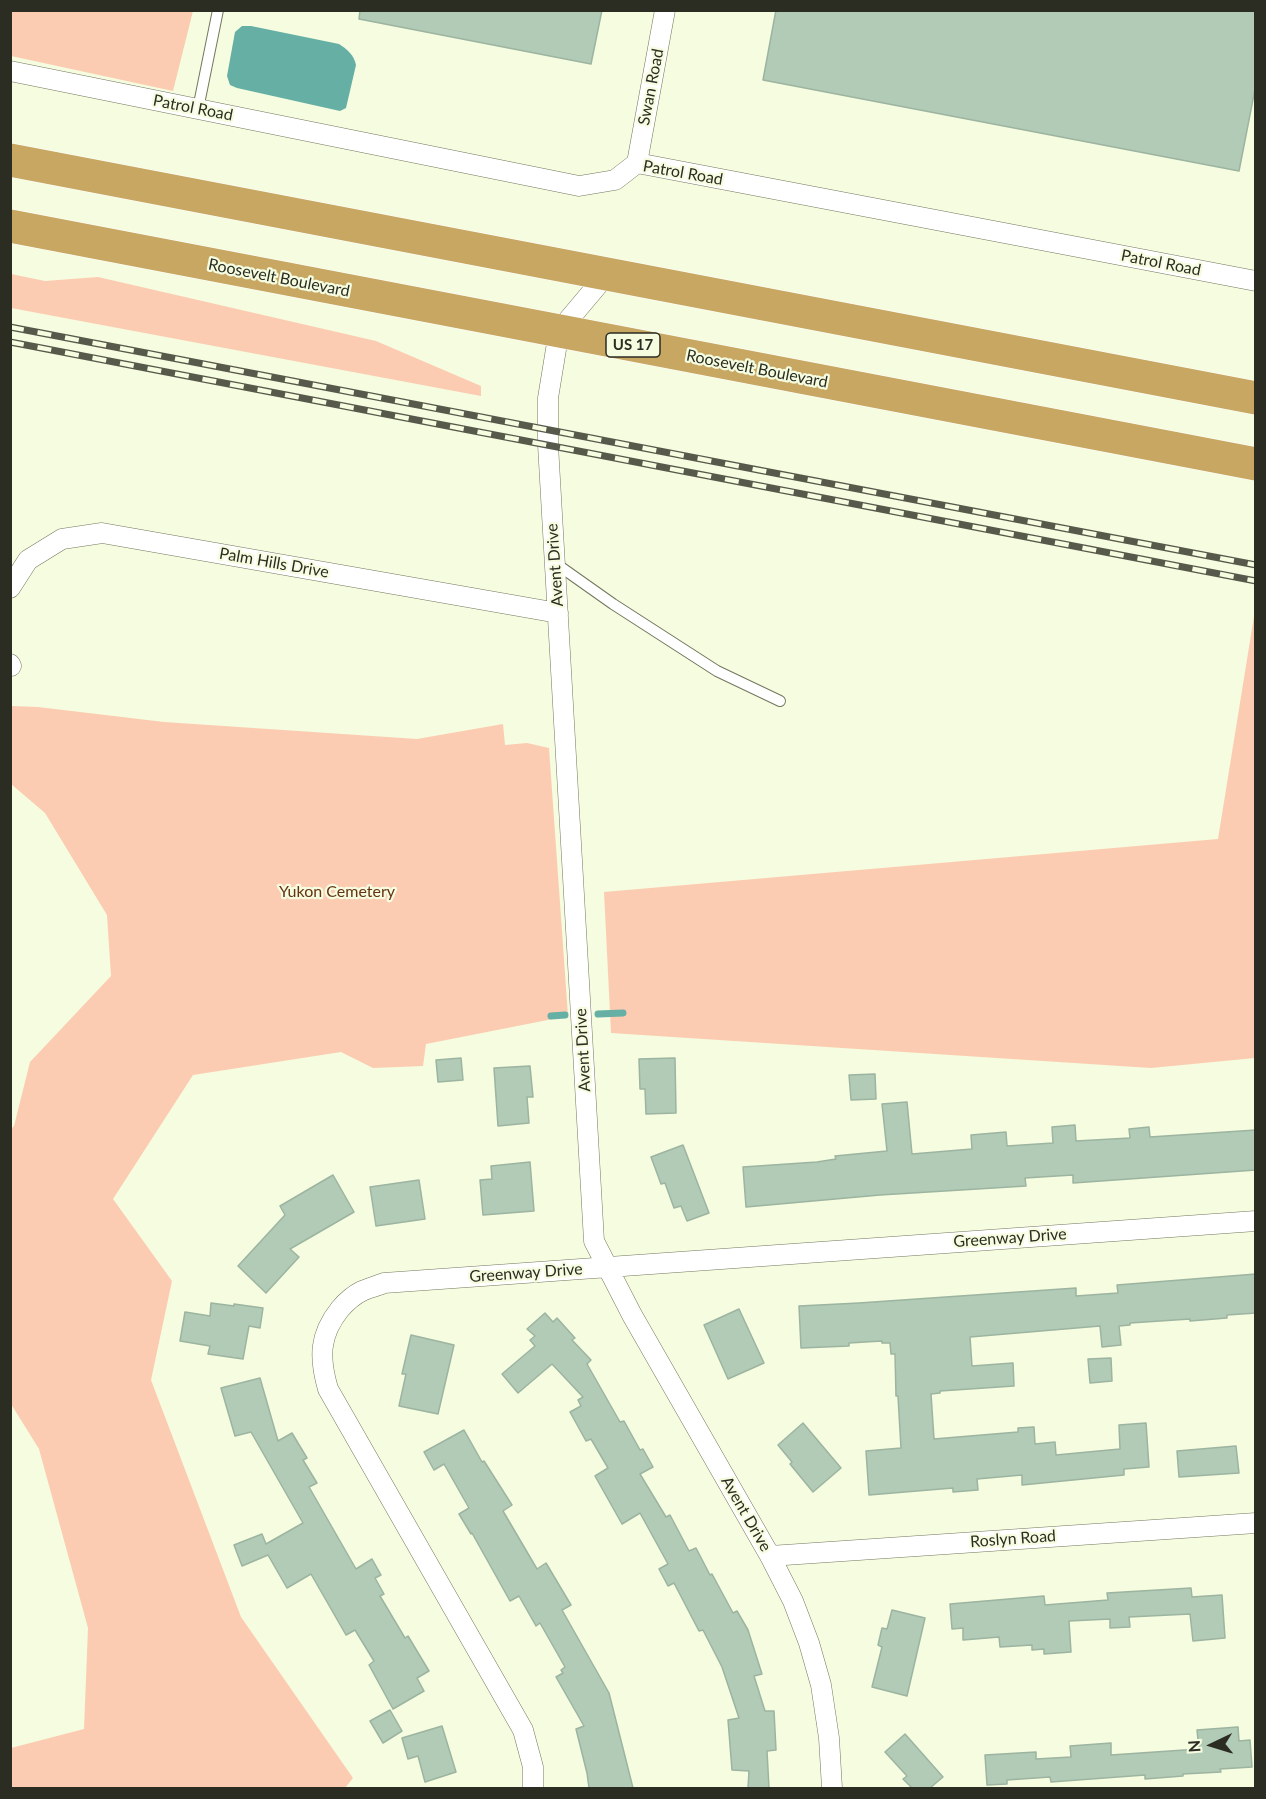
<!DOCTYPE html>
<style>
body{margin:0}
#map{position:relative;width:1266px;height:1799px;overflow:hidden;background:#f5fcdf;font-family:Lato,sans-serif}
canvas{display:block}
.frame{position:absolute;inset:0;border:12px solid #2b2d22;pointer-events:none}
.north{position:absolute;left:1182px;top:1715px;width:60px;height:60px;-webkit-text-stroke:4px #f5fcdf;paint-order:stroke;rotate:266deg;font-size:16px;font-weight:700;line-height:24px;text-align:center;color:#2b2d22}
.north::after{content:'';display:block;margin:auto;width:21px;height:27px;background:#2b2d22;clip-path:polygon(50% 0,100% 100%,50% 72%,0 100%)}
</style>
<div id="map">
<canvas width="1266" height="1799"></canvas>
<div class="frame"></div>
<div class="north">N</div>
</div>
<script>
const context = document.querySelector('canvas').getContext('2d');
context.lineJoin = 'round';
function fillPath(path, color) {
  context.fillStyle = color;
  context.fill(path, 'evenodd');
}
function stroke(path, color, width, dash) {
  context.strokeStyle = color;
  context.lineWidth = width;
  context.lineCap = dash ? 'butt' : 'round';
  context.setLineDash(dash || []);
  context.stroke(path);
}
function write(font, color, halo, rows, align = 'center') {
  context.font = font + ' Lato,sans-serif';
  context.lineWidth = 4.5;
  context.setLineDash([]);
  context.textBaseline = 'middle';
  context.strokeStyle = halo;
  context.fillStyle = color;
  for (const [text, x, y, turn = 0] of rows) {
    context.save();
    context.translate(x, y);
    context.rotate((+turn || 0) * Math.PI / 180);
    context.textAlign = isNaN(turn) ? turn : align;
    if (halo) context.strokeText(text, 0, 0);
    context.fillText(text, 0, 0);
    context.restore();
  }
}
fillPath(new Path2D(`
 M 11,10 L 193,10 L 193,11 L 173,91 L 11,56 Z
 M 11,274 L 45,281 L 98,277 L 376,341 L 481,386 L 481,396 L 11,308 Z
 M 1255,610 L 1255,1058 L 1151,1068 L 611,1033 L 604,892 L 1218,839 Z
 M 11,706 L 38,707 L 164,722 L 417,739 L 503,724 L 505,745 L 527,743 L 549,748 L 568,1016 L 426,1044 L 423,1066 L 373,1068 L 341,1052 L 193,1075 L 113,1199 L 172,1281 L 151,1380 L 241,1617 L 353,1778 L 345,1788 L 11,1788 L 11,1748 L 84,1729 L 88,1628 L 39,1449 L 11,1404 L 11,1129 L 14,1126 L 30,1062 L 111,976 L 107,915 L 45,813 L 11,784 Z`), '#fcccb2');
fillPath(new Path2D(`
 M 242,26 L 251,26 L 339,44 C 347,49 354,55 356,65 L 346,108 L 340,111 L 237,88 L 230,85 L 227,76 L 235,32 Z`), '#65afa5');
stroke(new Path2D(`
 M 598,1014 L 623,1013
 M 551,1016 L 565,1015`), '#65afa5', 7);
const building = new Path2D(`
 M 360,10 L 602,10 L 591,64 L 359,19 Z
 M 776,10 L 1256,10 L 1256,84 L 1239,171 L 763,80 Z
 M 461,1058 L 463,1080 L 438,1082 L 436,1060 Z
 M 675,1058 L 676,1113 L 646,1114 L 645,1089 L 640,1089 L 639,1059 Z
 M 530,1066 L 533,1097 L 527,1097 L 529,1123 L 498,1126 L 494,1068 Z
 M 875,1074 L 876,1099 L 851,1100 L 849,1075 Z
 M 907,1102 L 912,1154 L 972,1149 L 971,1135 L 1006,1132 L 1007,1146 L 1053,1143 L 1052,1127 L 1075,1125 L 1076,1141 L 1130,1138 L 1129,1129 L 1149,1127 L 1150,1137 L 1256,1130 L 1256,1170 L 1073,1183 L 1073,1175 L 1025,1178 L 1026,1186 L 880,1195 L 746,1207 L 743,1167 L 817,1162 L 836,1159 L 835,1156 L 887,1151 L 882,1104 Z
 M 683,1145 L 709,1213 L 687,1221 L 681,1206 L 674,1208 L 665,1183 L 661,1184 L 651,1157 Z
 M 530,1162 L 534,1211 L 483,1215 L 480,1180 L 492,1179 L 491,1166 Z
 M 333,1175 L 354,1212 L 290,1249 L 299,1257 L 266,1293 L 238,1266 L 285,1215 L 280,1206 Z
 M 419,1180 L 425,1219 L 376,1226 L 370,1187 Z
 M 1256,1274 L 1256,1313 L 1227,1315 L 1227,1318 L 1190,1321 L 1190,1319 L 1130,1323 L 1130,1325 L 1119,1326 L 1121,1345 L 1102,1347 L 1100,1326 L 970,1337 L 972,1366 L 1013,1363 L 1014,1386 L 940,1391 L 940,1393 L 931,1394 L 934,1439 L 1018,1432 L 1018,1428 L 1034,1427 L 1035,1444 L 1055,1442 L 1056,1455 L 1120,1449 L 1119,1425 L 1146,1423 L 1149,1467 L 1124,1469 L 1124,1475 L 1022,1485 L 1022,1475 L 977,1479 L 978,1490 L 953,1492 L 953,1488 L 869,1495 L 866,1451 L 901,1448 L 898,1396 L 896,1396 L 895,1354 L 891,1354 L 890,1343 L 882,1343 L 882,1341 L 849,1343 L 849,1346 L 801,1348 L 799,1306 L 859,1303 L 1076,1288 L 1076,1296 L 1118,1293 L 1117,1285 Z
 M 211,1303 L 234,1306 L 234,1304 L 263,1308 L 260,1328 L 249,1326 L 243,1359 L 208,1354 L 210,1346 L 180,1341 L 185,1312 L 210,1316 Z
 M 739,1309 L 764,1363 L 728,1379 L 704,1325 Z
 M 545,1313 L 553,1322 L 557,1318 L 575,1338 L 572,1340 L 591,1360 L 587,1364 L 620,1422 L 624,1421 L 640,1450 L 643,1449 L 653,1467 L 640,1474 L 666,1517 L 670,1515 L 689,1551 L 696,1548 L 710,1575 L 712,1574 L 733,1613 L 737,1611 L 748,1630 L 762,1674 L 754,1676 L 765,1711 L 774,1711 L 776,1750 L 767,1751 L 769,1788 L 748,1788 L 749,1771 L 732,1770 L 728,1720 L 739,1718 L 722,1667 L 703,1630 L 699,1631 L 674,1583 L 668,1586 L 659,1569 L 668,1564 L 640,1513 L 622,1524 L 595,1476 L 608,1468 L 591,1439 L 586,1441 L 570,1412 L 581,1406 L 578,1400 L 583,1397 L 552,1364 L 518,1393 L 502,1374 L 535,1346 L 530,1340 L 535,1336 L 527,1329 Z
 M 411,1335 L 454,1345 L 438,1414 L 399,1406 L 406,1374 L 402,1374 Z
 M 1111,1358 L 1112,1381 L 1090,1383 L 1088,1359 Z
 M 260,1378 L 278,1441 L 292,1433 L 307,1458 L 303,1460 L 317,1483 L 309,1487 L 356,1569 L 372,1559 L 381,1575 L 375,1578 L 384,1594 L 380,1596 L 405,1638 L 408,1636 L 429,1671 L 417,1678 L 424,1691 L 393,1709 L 369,1665 L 374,1661 L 355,1630 L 346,1635 L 311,1574 L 287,1588 L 268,1555 L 242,1566 L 234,1545 L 262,1534 L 266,1544 L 303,1523 L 251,1432 L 235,1436 L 221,1388 Z
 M 803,1423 L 841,1468 L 813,1492 L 790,1464 L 792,1462 L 778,1445 Z
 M 464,1430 L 482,1462 L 484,1461 L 512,1505 L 503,1511 L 537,1569 L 546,1563 L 571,1605 L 562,1610 L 609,1693 L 633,1788 L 589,1788 L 587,1773 L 576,1729 L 584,1726 L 556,1677 L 563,1673 L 561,1670 L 565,1667 L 540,1623 L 536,1626 L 519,1596 L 510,1601 L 472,1533 L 471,1534 L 459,1514 L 469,1508 L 444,1464 L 434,1470 L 424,1452 Z
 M 1236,1446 L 1239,1473 L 1179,1477 L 1177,1451 Z
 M 1191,1588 L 1192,1597 L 1222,1595 L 1225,1638 L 1193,1641 L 1190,1614 L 1129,1617 L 1130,1627 L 1110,1628 L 1110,1619 L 1069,1621 L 1071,1652 L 1044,1654 L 1044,1649 L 1032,1650 L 1032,1645 L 1000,1647 L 999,1637 L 963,1640 L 963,1628 L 952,1629 L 950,1604 L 1044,1596 L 1045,1605 L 1108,1600 L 1107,1593 Z
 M 892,1610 L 925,1618 L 907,1696 L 872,1687 L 882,1647 L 878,1645 L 882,1628 L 887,1629 Z
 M 390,1710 L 402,1731 L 383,1743 L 370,1721 Z
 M 442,1726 L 456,1772 L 425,1782 L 418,1756 L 408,1759 L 402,1738 Z
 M 1238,1727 L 1239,1741 L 1250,1740 L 1252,1767 L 1220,1769 L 1221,1772 L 1183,1774 L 1183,1776 L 1145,1779 L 1145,1775 L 1051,1782 L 1050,1777 L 1007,1780 L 1007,1784 L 987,1785 L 985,1755 L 1036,1752 L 1036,1759 L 1071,1757 L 1070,1746 L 1111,1743 L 1111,1755 L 1199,1749 L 1197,1730 Z
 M 905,1734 L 943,1777 L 930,1788 L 912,1788 L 903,1779 L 907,1776 L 885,1752 Z`);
fillPath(building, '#b2cbb7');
stroke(building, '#9cb4a0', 1.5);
const service = new Path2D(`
 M 198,109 L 218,10
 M 555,563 L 613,604 L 717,671 L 780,701`);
const minor = new Path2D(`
 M 10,71 L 579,186 L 615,180 L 637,163 L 1256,281
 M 637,163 L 665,10
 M 607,274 L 559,331 L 548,398 L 548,445 L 594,1241 L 632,1315 L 770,1556 L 793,1601 L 809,1643 L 821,1685 L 829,1738 L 832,1788
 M 10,588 L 28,560 L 62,539 L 102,533 L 558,613
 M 10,664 L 11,666
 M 770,1556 L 1256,1523
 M 533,1788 L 533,1767 L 523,1730 L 328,1389 C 319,1358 319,1335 340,1309 C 346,1302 354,1295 362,1291 C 369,1288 377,1286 384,1283 L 1256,1221`);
const trunk = new Path2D(`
 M 10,160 L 1256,398
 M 10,226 L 1256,464`);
stroke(service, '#73785e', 12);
stroke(minor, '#73785e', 21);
stroke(trunk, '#fff', 34);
stroke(service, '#fff', 10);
stroke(minor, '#fff', 20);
stroke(trunk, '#c7a762', 33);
const rail = new Path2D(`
 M 10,327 L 1256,565
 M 10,342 L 1256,581`);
stroke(rail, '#575a4b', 7);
stroke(rail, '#f5fcdf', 4.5, [14]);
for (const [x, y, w] of [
 [633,345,54]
]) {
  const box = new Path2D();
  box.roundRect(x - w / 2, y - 12, w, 24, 4.5);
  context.fillStyle = '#f5fcdf';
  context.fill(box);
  stroke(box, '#2b2d22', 1.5);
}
write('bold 15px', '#2b2d22', null, [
 ["US 17",633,345]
]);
write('16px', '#2b2d22', '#f5fcdf', [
 ["Swan Road",651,87,-79],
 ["Patrol Road",193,108,11],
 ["Patrol Road",683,173,10],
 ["Patrol Road",1161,263,11],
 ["Roosevelt Boulevard",279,278,11],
 ["Roosevelt Boulevard",757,369,11],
 ["Palm Hills Drive",274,563,10],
 ["Avent Drive",555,565,-94],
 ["Avent Drive",583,1050,-93],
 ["Greenway Drive",1010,1238,-4],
 ["Greenway Drive",526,1273,-4],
 ["Avent Drive",746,1514,60],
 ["Roslyn Road",1013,1539,-4]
]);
write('16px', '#663313', '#f5fcdf', [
 ["Yukon Cemetery",337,892]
]);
</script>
